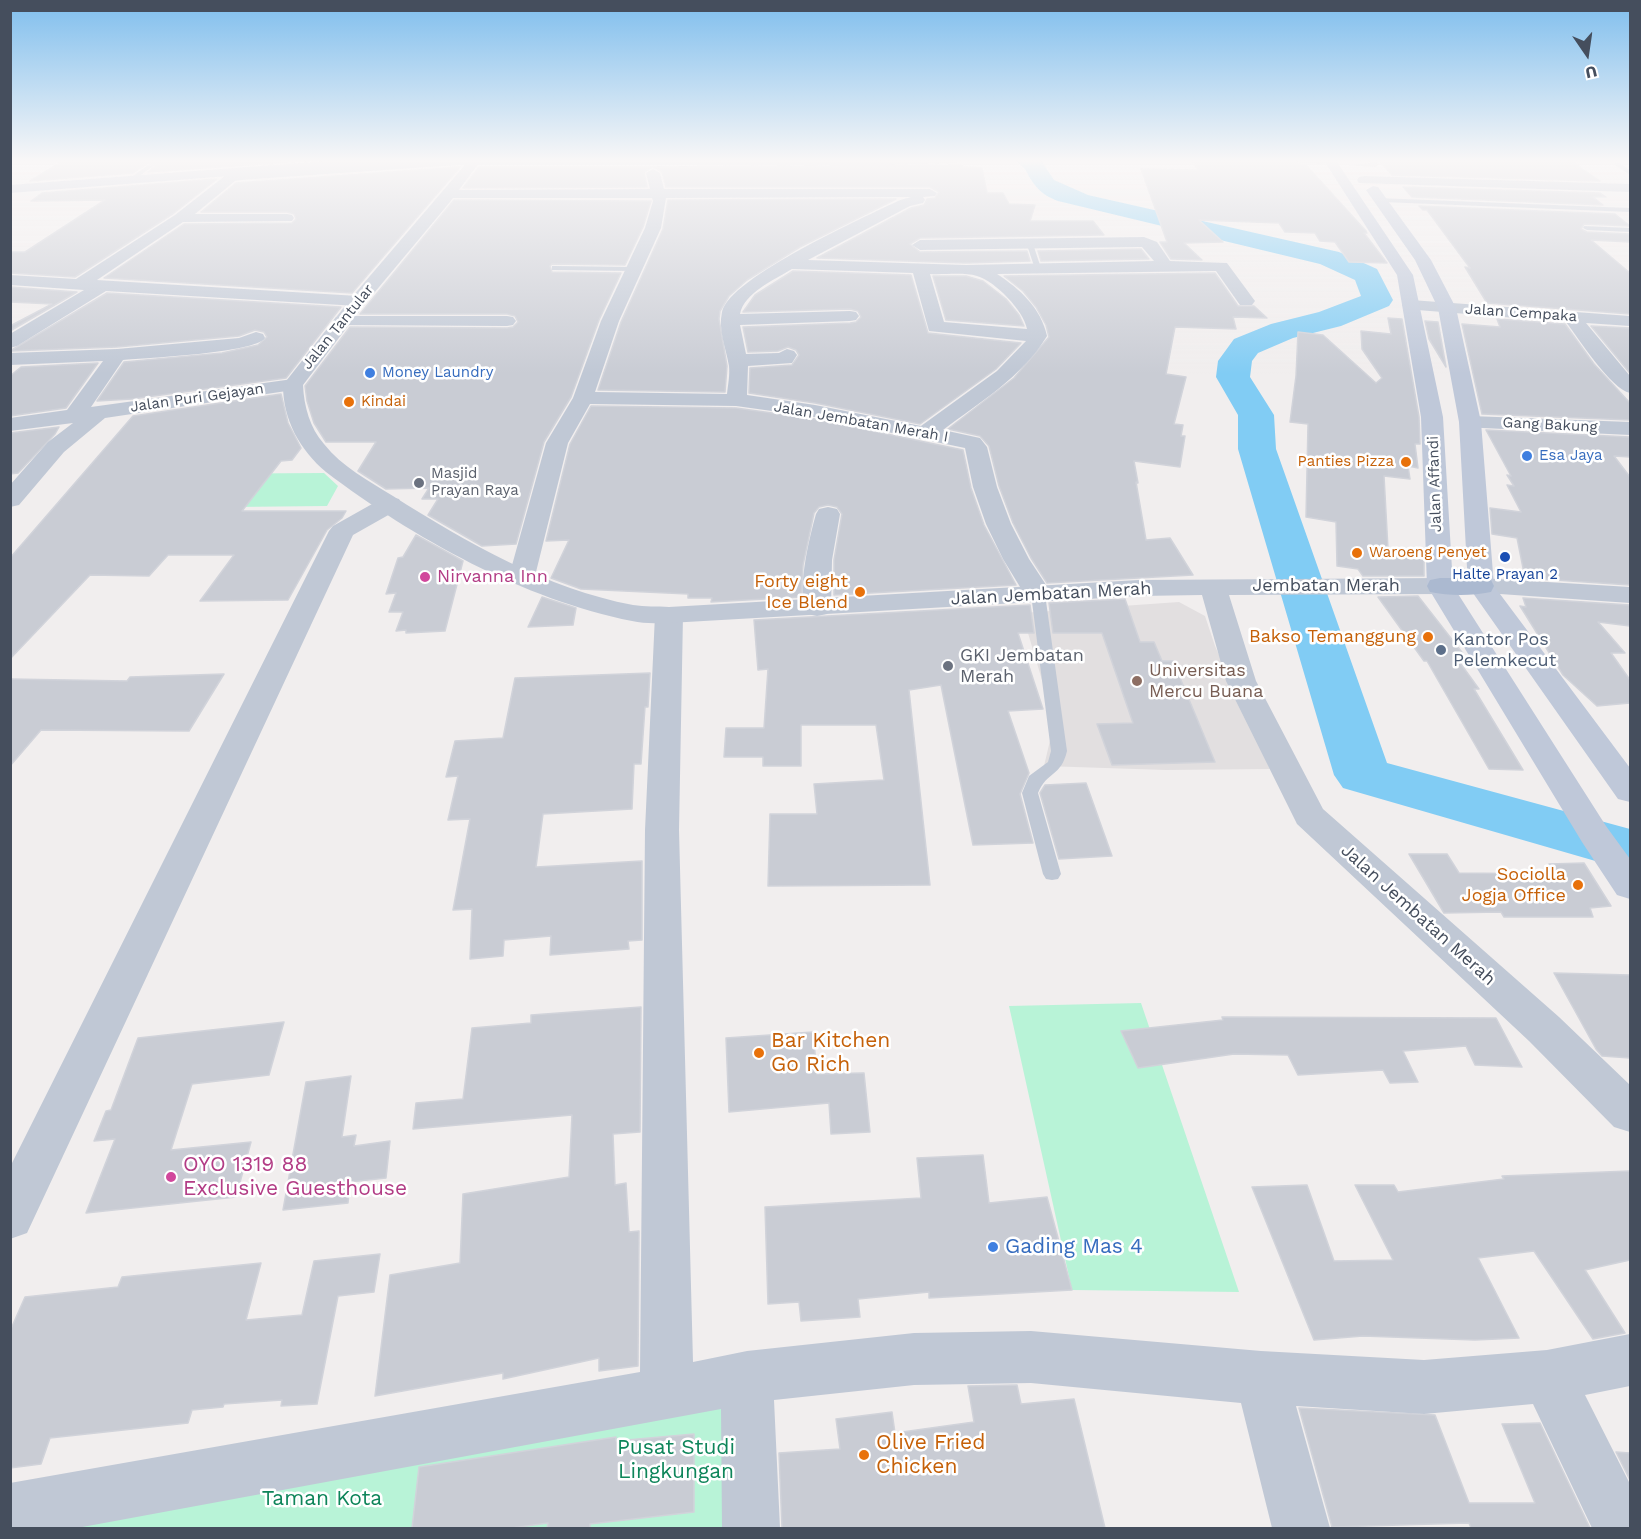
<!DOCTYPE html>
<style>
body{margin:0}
#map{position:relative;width:1641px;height:1539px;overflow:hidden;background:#f1eeee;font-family:"Work Sans",sans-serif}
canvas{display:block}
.frame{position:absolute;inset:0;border:12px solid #454e5d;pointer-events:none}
.north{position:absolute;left:1557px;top:24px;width:60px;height:60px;-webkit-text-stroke:4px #fff;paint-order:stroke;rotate:167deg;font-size:16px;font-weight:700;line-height:24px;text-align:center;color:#454e5d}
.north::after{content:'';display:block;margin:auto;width:21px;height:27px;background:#454e5d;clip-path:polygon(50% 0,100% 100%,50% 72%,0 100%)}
</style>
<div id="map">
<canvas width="1641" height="1539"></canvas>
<div class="frame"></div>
<div class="north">U</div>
</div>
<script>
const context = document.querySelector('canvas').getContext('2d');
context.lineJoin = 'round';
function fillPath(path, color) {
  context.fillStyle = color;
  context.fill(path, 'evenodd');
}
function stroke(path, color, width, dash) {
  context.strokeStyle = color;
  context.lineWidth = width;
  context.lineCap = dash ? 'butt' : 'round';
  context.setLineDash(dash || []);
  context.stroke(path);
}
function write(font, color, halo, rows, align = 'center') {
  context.font = font + ' "Work Sans",sans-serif';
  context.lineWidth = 5;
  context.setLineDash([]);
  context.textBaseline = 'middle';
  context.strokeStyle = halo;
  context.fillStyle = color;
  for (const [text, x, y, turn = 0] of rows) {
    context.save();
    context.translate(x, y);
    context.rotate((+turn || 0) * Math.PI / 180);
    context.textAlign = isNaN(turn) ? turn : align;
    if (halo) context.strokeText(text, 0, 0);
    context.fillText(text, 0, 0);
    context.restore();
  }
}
fillPath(new Path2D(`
 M 1179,602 L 1205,616 L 1215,646 L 1270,769 L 1166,770 L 1044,766 L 1052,732 L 1053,717 L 1022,613 Z`), '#e2dfe0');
fillPath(new Path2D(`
 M 324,473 L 338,486 L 327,506 L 137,508 L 168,474 Z
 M 1141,1003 L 1239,1292 L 1072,1290 L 1009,1006 Z
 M 747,1377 L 741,1528 L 11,1528 L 10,1526 Z`), '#b8f3d7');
fillPath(new Path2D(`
 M 388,159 L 437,159 L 431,163 L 355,169 L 348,165 L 355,161 Z`), '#81ccf4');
fillPath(new Path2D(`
 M 1015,159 L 1040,159 L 1054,180 L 1088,195 L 1339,252 L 1377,269 L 1393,300 L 1389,306 L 1341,326 L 1293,338 L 1258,353 L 1252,361 L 1250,377 L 1274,415 L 1276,449 L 1387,763 L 1630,829 L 1630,871 L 1343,788 L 1334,775 L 1238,449 L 1238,415 L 1216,377 L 1218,361 L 1234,339 L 1271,324 L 1319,312 L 1361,296 L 1355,280 L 1320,264 L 1058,201 C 1040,194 1034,186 1025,169 C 1022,166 1018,163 1015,159 Z`), '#81ccf4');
const building = new Path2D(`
 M 66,159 L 330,159 L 148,172 L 155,166 L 148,163 L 133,173 L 30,181 Z
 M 1378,159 L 1568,159 L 1600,181 L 1392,175 Z
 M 1192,160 L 1297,162 L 1301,165 L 1306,165 L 1366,231 L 1367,233 L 1364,233 L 1387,263 L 1349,262 L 1335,242 L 1320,241 L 1315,233 L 1285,232 L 1279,223 L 1199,220 L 1223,242 L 1184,243 L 1202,260 L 1171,259 L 1160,242 L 1167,242 L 1141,169 L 1198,170 Z
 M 962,165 L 963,167 L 982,168 L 987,193 L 1003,193 L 1009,204 L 1035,205 L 1030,221 L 1093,221 L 1104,235 L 920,238 L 910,244 L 920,252 L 1027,251 L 1030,261 L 966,263 L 817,258 L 911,208 L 924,205 L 927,199 L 935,198 L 939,192 L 930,187 L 666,187 L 662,172 L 654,167 Z
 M 460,167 L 352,293 L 104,278 L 184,224 L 292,223 L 296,219 L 294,214 L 287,212 L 201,212 L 236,183 Z
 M 479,167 L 652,167 L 644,172 L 647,187 L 463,188 Z
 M 217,179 L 174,213 L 75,277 L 10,273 L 10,252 L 25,252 L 105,200 L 31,201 L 42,193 Z
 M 1403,187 L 1600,193 L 1606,197 L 1593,197 L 1603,205 L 1412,197 Z
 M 896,199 L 800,247 L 747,280 L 729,296 L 720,311 L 719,319 L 727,366 L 725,392 L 598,390 L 621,322 L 663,229 L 668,200 Z
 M 454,200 L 651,201 L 643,227 L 625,265 L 552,264 L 550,266 L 552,272 L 621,273 L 599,320 L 571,397 L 544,442 L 516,544 L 482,546 L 428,515 L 438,499 L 422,499 L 429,488 L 386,489 L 358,471 L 376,442 L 326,442 L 314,423 L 307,401 L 305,386 L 350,327 L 507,328 L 513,327 L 518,322 L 515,316 L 507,314 L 360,314 Z
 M 1419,206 L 1615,214 L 1630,226 L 1584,224 L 1581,229 L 1587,232 L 1630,234 L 1630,242 L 1591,240 L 1630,273 L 1630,314 L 1487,303 L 1465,267 L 1470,268 L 1427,210 L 1423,210 Z
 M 1141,249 L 1149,259 L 1041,261 L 1038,251 Z
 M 793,271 L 911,275 L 928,333 L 1021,343 L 996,369 L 920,424 L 815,403 L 749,393 L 750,368 L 792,365 L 799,355 L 796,350 L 788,347 L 778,351 L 748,352 L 743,327 L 850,323 L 856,322 L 861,317 L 858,311 L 850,309 L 743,312 L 755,295 Z
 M 1215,273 L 1238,306 L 1254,306 L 1267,318 L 1233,317 L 1236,329 L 1175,327 L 1166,374 L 1186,377 L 1174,424 L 1183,425 L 1181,436 L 1185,436 L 1180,467 L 1134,461 L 1138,483 L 1136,482 L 1146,540 L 1170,538 L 1193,575 L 1047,583 L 1031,558 L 1013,523 L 999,486 L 989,446 L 980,436 L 948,429 L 1014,378 L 1049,337 L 1046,325 L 1036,307 L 1023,291 L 1004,276 Z
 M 933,276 L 966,276 L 983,281 L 1006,299 L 1019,315 L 1024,326 L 946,320 Z
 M 10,287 L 77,292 L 10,331 L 10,326 L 52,304 L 10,302 Z
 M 107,293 L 341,307 L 286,378 L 132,399 L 97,401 L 124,362 L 222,353 L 258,345 L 267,337 L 264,332 L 255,330 L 239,336 L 117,347 L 10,351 Z
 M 1388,318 L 1402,319 L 1419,417 L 1420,444 L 1415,444 L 1418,468 L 1408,466 L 1410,479 L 1384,476 L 1388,549 L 1424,554 L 1424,576 L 1363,576 L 1358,569 L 1337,566 L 1336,522 L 1306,517 L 1308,424 L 1290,422 L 1296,376 L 1298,332 L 1323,335 L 1376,383 L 1382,378 L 1362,349 L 1361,331 L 1391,334 Z
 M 1497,319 L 1565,324 L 1594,364 L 1630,403 L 1630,420 L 1482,414 L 1462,324 L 1500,327 Z
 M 1425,321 L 1438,322 L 1446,367 L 1429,339 Z
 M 1591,326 L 1630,328 L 1630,372 L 1629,372 Z
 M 98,363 L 66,408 L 10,416 L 10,376 L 21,367 Z
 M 281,394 L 288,423 L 301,448 L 292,460 L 281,461 L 242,511 L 346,511 L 342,518 L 327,530 L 288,600 L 200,601 L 234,555 L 168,555 L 149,576 L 90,575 L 10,659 L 10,558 L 133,416 Z
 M 591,406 L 736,408 L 815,419 L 963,450 L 971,488 L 984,525 L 1016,585 L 834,595 L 834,560 L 842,514 L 837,507 L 828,505 L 819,507 L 814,513 L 803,565 L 801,597 L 711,602 L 712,598 L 688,598 L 688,594 L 581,589 L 551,578 L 569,540 L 546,541 L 570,444 Z
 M 59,427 L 55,434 L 18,473 L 10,474 L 10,433 Z
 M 1486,430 L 1630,437 L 1630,457 L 1614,456 L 1630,477 L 1630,585 L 1525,578 L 1517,538 L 1492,534 L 1490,508 L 1521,512 L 1507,485 L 1514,486 L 1507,475 L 1511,476 Z
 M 416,535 L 463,561 L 445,631 L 406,633 L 406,630 L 396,631 L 403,612 L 389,612 L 396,593 L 386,594 L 398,558 L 403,557 Z
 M 1418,596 L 1468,660 L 1458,660 L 1479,689 L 1474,689 L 1523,770 L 1489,769 L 1427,661 L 1424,661 L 1378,597 Z
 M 542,597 L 576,608 L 573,625 L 528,627 Z
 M 1523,598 L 1630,605 L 1630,626 L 1598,622 L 1625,653 L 1611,653 L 1630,680 L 1630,703 L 1597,706 L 1563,675 L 1520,606 L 1526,607 Z
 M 1125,599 L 1140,642 L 1154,642 L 1162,661 L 1173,661 L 1215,762 L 1112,765 L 1097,724 L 1133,723 L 1102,633 L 1053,633 L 1049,603 Z
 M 1030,605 L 1034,633 L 1018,633 L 1043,709 L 1008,711 L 1029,773 L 1020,794 L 1033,843 L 973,845 L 941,685 L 909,690 L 930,885 L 768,886 L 770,814 L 817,814 L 814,784 L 884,780 L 876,725 L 801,725 L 801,766 L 763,766 L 763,757 L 724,757 L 726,728 L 764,728 L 768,669 L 758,670 L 754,620 Z
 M 650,673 L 648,707 L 645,707 L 641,764 L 634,764 L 632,809 L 543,814 L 536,867 L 642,861 L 642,940 L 628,941 L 629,949 L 550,955 L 551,936 L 504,940 L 503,956 L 470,959 L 472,909 L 453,910 L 470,819 L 448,820 L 458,776 L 446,777 L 455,741 L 503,738 L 515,678 Z
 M 224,674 L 189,731 L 41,730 L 10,766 L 10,679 L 127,681 L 130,677 Z
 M 1086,783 L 1112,856 L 1059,859 L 1040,793 L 1045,785 Z
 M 1409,854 L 1447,854 L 1459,873 L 1554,874 L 1549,864 L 1584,863 L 1611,906 L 1590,908 L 1593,917 L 1504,917 L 1501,912 L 1444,913 Z
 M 1554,973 L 1630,975 L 1630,1058 L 1602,1056 L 1596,1049 Z
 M 641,1007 L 640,1132 L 613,1134 L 615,1185 L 626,1183 L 629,1232 L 639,1231 L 638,1366 L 599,1371 L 599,1358 L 503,1379 L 503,1373 L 375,1396 L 390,1275 L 460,1263 L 463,1194 L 569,1177 L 572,1115 L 413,1129 L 416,1103 L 463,1099 L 472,1028 L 531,1023 L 531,1015 Z
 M 1222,1017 L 1496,1018 L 1522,1067 L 1475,1065 L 1466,1046 L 1403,1051 L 1418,1082 L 1390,1083 L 1383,1070 L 1298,1075 L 1288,1055 L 1234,1054 L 1138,1068 L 1121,1031 L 1223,1020 Z
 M 284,1022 L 269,1075 L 192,1084 L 171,1150 L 251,1142 L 236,1197 L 86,1213 L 115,1139 L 94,1141 L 106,1111 L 111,1110 L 138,1038 Z
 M 813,1032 L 817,1074 L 864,1073 L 870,1132 L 831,1134 L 829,1103 L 729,1112 L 726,1038 Z
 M 351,1076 L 342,1137 L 356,1135 L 354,1146 L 390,1141 L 386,1178 L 350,1182 L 348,1203 L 283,1210 L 306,1082 Z
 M 983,1155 L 989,1203 L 1047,1197 L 1072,1290 L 929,1298 L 929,1292 L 858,1299 L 860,1317 L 801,1321 L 799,1302 L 768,1304 L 765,1207 L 921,1198 L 917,1158 Z
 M 1630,1171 L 1630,1260 L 1585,1270 L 1625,1333 L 1593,1339 L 1534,1251 L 1478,1258 L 1519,1338 L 1475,1340 L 1363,1336 L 1314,1340 L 1252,1187 L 1307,1185 L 1334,1261 L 1393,1260 L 1355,1185 L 1394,1185 L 1398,1192 L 1504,1179 L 1502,1176 Z
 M 380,1254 L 374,1292 L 338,1296 L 317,1404 L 281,1406 L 282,1400 L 224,1404 L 223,1407 L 192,1410 L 188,1423 L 50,1438 L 41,1464 L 10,1468 L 10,1331 L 25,1297 L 118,1287 L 122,1277 L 261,1263 L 246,1320 L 302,1315 L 314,1261 Z
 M 1017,1385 L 1021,1404 L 1074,1399 L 1105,1528 L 782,1528 L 779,1453 L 840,1449 L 836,1419 L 892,1412 L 895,1433 L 974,1422 L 968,1386 Z
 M 1299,1408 L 1435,1415 L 1469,1503 L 1535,1503 L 1502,1424 L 1540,1423 L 1590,1528 L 1471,1528 L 1469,1523 L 1332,1527 Z
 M 694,1434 L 694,1512 L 590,1524 L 590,1528 L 547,1528 L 548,1523 L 512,1528 L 412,1528 L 419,1467 L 616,1437 L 616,1441 Z
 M 1616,1452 L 1630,1453 L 1630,1480 Z`);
fillPath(building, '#c9ccd4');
stroke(building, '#d1d3da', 1.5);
fillPath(new Path2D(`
 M 1368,159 L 1374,159 L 1378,165 L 1375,167 L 1349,165 L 1370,163 Z
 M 1299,160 L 1332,160 L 1335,162 L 1332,164 L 1301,163 Z
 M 1615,163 L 1619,163 L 1630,170 L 1630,175 L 1615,165 Z
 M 148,165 L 153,166 L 133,181 L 129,181 L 129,179 Z
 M 1378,198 L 1630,208 L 1630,212 L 1381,202 Z
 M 1584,226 L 1630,228 L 1630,232 L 1587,230 L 1583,228 Z
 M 1026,242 L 1033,244 L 1042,271 L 1035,269 Z
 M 555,266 L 634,267 L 638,269 L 634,271 L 552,270 L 552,266 Z
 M 1038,590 L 1045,594 L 1067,751 C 1061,777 1047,771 1038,793 L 1061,874 L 1058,879 L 1052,880 L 1046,879 L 1043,874 L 1022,793 L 1029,776 L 1048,762 L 1051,751 L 1031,594 Z`), '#c0c8d5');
fillPath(new Path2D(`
 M 436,159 L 963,159 L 957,163 L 889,165 L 456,165 L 241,180 L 235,181 L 195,214 L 287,214 L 292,215 L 294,218 L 292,221 L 183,222 L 97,280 L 358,296 L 364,297 L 367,301 L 364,305 L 358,306 L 106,291 L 17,346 L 10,348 L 10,334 L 84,290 L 10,285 L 10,275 L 76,279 L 175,215 L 226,175 L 241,172 Z
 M 653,169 L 660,173 L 664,189 L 930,189 L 937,193 L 935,196 L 923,197 L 925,200 L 923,203 L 910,206 L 808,260 L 966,265 L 1154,261 L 1142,247 L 920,250 L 912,245 L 920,240 L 1144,237 L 1157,242 L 1170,261 L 1227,263 L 1255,301 L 1252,305 L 1240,305 L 1216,271 L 997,274 C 1020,289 1041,308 1047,336 C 1022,377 980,402 943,430 L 980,438 L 987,447 L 997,487 L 1011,524 L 1029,559 L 1052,594 L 1048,600 L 1038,602 L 1028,600 L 1003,559 L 986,524 L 973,487 L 965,448 L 815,417 L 736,406 L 590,404 L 568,443 L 535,576 L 531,582 L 522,584 L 513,582 L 509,576 L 546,443 L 573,398 L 601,321 L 645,228 L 653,201 L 652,198 L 449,198 L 442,194 L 449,190 L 650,189 L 646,173 ZM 911,197 L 900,200 C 865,217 730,277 722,312 C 718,330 726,348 729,366 C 730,375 728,385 727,394 L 595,392 L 619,321 L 661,228 L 666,198 ZM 792,269 L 913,273 L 929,331 L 1026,341 L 997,371 L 921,426 L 815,405 L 747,395 L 748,366 L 792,363 L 797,355 L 794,351 L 787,349 L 779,353 L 746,354 L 740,325 L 850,321 L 856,320 L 859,316 L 856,312 L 850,311 L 740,314 C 744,293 774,280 792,269 ZM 930,274 C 944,275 963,272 977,276 C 995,281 1024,311 1027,329 L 944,322 Z
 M 1364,176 L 1630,184 L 1630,192 L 1359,183 L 1357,180 L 1359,177 Z
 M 1411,300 L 1630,316 L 1630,326 L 1586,323 L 1630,376 L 1630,393 C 1611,389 1579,339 1566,322 L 1405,309 L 1402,305 L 1405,301 Z
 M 342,316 L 507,316 L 513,317 L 516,321 L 513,325 L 507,326 L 336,325 L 333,321 L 336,317 Z
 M 256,332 L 263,334 L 265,338 C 255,353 146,358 123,360 L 91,407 L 293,379 L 300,381 L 303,385 L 300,389 L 105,418 L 64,452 L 19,505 L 10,507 L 10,485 L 48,442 L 73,423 L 10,431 L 10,418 L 67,410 L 103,361 L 10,365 L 10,353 L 117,349 L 239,338 Z
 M 1470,416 L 1630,422 L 1630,435 L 1462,427 L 1459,422 L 1462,417 Z
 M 390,497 L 399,499 L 402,504 L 399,509 L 353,535 L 27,1233 L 10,1239 L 10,1167 L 329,531 L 333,526 L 381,499 Z
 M 828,507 L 837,509 L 840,514 L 832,560 L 831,608 L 827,614 L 817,616 L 807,614 C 795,596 810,535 816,514 L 819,509 Z
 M 1481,578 L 1630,587 L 1630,603 L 1471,592 L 1468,586 L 1471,580 Z
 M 669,607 L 679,609 L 683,615 L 679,830 L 693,1362 L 747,1351 L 914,1333 L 1031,1331 L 1261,1351 L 1424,1360 L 1547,1350 L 1630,1334 L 1630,1386 L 1585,1395 L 1630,1484 L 1630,1528 L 1592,1528 L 1533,1404 L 1424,1414 L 1296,1406 L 1330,1528 L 1272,1528 L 1241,1403 L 1031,1383 L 914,1385 L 774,1400 L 780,1528 L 722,1528 L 721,1409 L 77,1528 L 10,1528 L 10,1483 L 640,1372 L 645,830 L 655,615 L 659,609 Z`), '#c0c8d5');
fillPath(new Path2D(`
 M 470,159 L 482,159 L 450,202 L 364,305 L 303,385 C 304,407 310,428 324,444 C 342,467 369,481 393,496 C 466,542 547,589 633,605 C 645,607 657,606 669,607 L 1139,580 L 1440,578 L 1450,580 L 1453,586 L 1450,592 L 1440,594 L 1229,595 L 1256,681 L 1323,809 L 1559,1017 L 1630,1085 L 1630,1132 L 1614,1127 L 1529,1041 L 1297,824 L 1226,681 L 1202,595 L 1139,596 L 669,623 C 657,623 644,624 632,621 C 525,600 413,538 326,472 C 300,450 283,420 283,385 L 352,297 Z`), '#c0c8d5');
fillPath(new Path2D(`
 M 353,159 L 403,159 L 397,163 L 10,193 L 10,185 Z
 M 1323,159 L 1335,159 L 1413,275 L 1443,417 L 1453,586 L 1606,826 L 1630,859 L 1630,899 L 1617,895 L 1582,842 L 1427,586 L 1421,417 L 1397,275 Z
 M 1373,186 L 1378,187 L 1431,260 L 1456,308 L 1481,422 L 1494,586 L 1630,768 L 1630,802 L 1618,799 L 1468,586 L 1459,422 L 1438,308 L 1415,260 L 1366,190 Z`), '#bfc8d9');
fillPath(new Path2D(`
 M 1440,578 L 1481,578 L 1491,580 L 1494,586 L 1491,592 C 1472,596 1449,596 1430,592 L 1427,586 L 1430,580 Z`), '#abb9d0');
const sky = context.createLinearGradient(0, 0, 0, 374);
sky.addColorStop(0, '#7fbeed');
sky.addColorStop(0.43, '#f9f7f7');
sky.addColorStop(1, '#f9f7f700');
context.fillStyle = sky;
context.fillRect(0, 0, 1641, 374);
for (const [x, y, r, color] of [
 [370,373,6,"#3f7fe0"],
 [349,402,6,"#e8710a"],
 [1527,456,6,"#3f7fe0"],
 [1406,462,6,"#e8710a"],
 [419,483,6,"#6b7280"],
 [1357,553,6,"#e8710a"],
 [1505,557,6,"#1a4fb4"],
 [425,577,6,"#d1479c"],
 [860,592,6,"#e8710a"],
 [1428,637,6,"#e8710a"],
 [1441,650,6,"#5c6f8a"],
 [948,666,6,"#6b7280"],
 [1137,681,6,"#8d6e63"],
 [1578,885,6,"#e8710a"],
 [759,1053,6,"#e8710a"],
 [171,1177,6,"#d1479c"],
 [993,1247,6,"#3f7fe0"],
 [864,1455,6,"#e8710a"]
]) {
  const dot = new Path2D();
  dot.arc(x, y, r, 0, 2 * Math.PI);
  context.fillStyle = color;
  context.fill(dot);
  stroke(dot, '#fff', 2);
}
write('15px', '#454e5d', '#fff', [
 ["Jalan Cempaka",1521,313,4],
 ["Jalan Tantular",338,327,-51],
 ["Jalan Puri Gejayan",197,398,-8],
 ["Jalan Jembatan Merah I",861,422,10],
 ["Gang Bakung",1550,425,3],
 ["Jalan Affandi",1435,484,-92]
]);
write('15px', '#366cbe', '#fff', [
 ["Money Laundry",382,373],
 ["Esa Jaya",1539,456]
], 'left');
write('15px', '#c56008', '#fff', [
 ["Kindai",361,402],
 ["Panties Pizza",1394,462,"right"],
 ["Waroeng Penyet",1369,553]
], 'left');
write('15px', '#5b616d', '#fff', [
 ["Masjid",431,474],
 ["Prayan Raya",431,491]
], 'left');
write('15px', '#164399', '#fff', [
 ["Halte Prayan 2",1505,575]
]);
write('18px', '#b23c85', '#fff', [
 ["Nirvanna Inn",437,577]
], 'left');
write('18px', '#c56008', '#fff', [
 ["Forty eight",848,582],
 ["Ice Blend",848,603],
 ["Bakso Temanggung",1416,637],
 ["Sociolla",1566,875],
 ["Jogja Office",1566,896]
], 'right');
write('18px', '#454e5d', '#fff', [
 ["Jembatan Merah",1326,586],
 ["Jalan Jembatan Merah",1051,594,-3],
 ["Jalan Jembatan Merah",1418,915,42]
]);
write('18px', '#4e5e75', '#fff', [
 ["Kantor Pos",1453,640],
 ["Pelemkecut",1453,661]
], 'left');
write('18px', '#5b616d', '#fff', [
 ["GKI Jembatan",960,656],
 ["Merah",960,677]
], 'left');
write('18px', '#785e54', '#fff', [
 ["Universitas",1149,671],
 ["Mercu Buana",1149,692]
], 'left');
write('21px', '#c56008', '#fff', [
 ["Bar Kitchen",771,1041],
 ["Go Rich",771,1065],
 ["Olive Fried",876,1443],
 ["Chicken",876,1467]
], 'left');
write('21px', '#b23c85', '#fff', [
 ["OYO 1319 88",183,1165],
 ["Exclusive Guesthouse",183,1189]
], 'left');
write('21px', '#366cbe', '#fff', [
 ["Gading Mas 4",1005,1247]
], 'left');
write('21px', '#0e855a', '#fff', [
 ["Pusat Studi",676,1448],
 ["Lingkungan",676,1472],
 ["Taman Kota",322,1499]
]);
</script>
